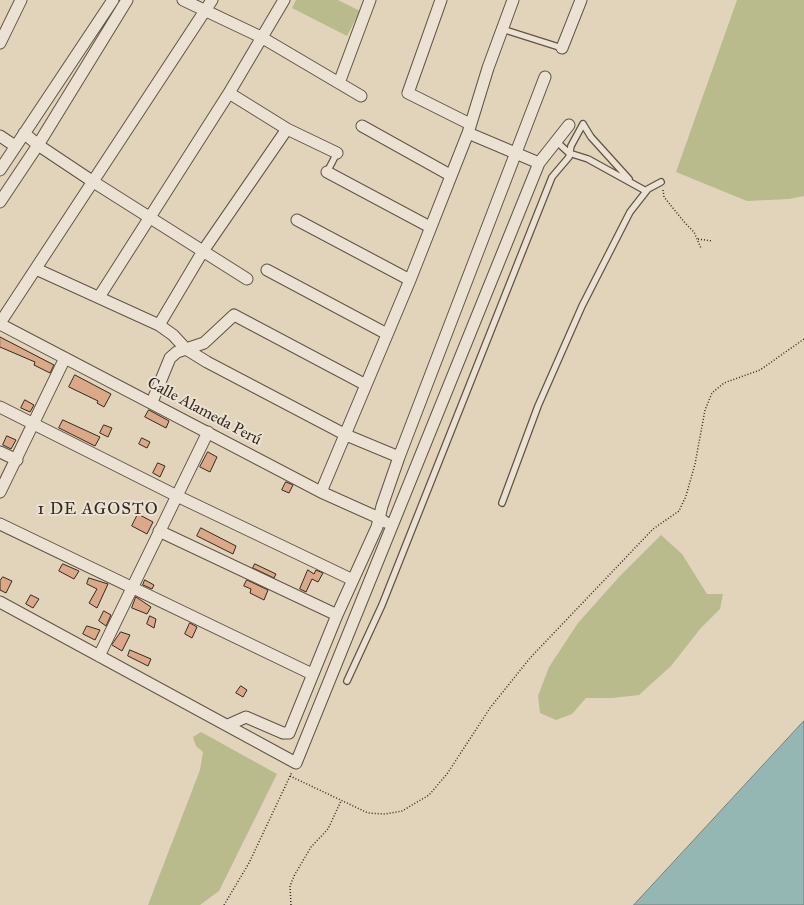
<!DOCTYPE html>
<meta charset="utf-8">
<style>
body{margin:0}
canvas{display:block;background:#e2d3bb}
</style>
<canvas width="804" height="905"></canvas>
<script>
const context = document.querySelector('canvas').getContext('2d');
context.lineJoin = 'round';
function fillPath(path, color) {
  context.fillStyle = color;
  context.fill(path, 'evenodd');
}
function stroke(path, color, width, dash) {
  context.strokeStyle = color;
  context.lineWidth = width;
  context.lineCap = dash ? 'butt' : 'round';
  context.setLineDash(dash || []);
  context.stroke(path);
}
function write(font, color, halo, rows, align = 'center') {
  context.font = font + ' "IM FELL Great Primer",serif';
  context.lineWidth = 4;
  context.setLineDash([]);
  context.textBaseline = 'middle';
  context.strokeStyle = halo;
  context.fillStyle = color;
  for (const [text, x, y, turn = 0] of rows) {
    context.save();
    context.translate(x, y);
    context.rotate((+turn || 0) * Math.PI / 180);
    context.textAlign = isNaN(turn) ? turn : align;
    if (halo) context.strokeText(text, 0, 0);
    context.fillText(text, 0, 0);
    context.restore();
  }
}
fillPath(new Path2D(`
 M 296,0 L 338,0 L 360,11 L 347,36 L 292,8 Z
 M 737,0 L 804,0 L 804,196 L 789,199 L 747,201 L 676,172 Z
 M 661,535 L 682,554 L 707,594 L 723,594 L 720,609 L 700,629 L 671,666 L 639,695 L 612,698 L 586,698 L 572,714 L 556,720 L 540,713 L 538,696 L 549,667 L 578,623 L 619,577 Z
 M 201,732 L 277,774 L 219,891 L 200,905 L 148,905 L 200,770 L 203,752 L 196,746 L 193,737 Z`), '#b9bb8c');
const water = new Path2D(`
 M 804,721 L 804,905 L 634,905 Z`);
fillPath(water, '#95b7b4');
stroke(water, '#6e7f78', 1);
const building = new Path2D(`
 M 0,337 L 54,365 L 50,373 L 34,365 L 35,362 L 0,347 Z
 M 75,375 L 111,394 L 104,407 L 97,403 L 98,401 L 69,387 Z
 M 25,400 L 34,405 L 30,412 L 21,408 Z
 M 149,410 L 169,421 L 166,428 L 145,417 Z
 M 63,420 L 100,437 L 95,446 L 59,428 Z
 M 104,425 L 112,428 L 108,437 L 100,433 Z
 M 7,436 L 16,440 L 11,449 L 3,445 Z
 M 142,438 L 150,442 L 147,448 L 139,444 Z
 M 208,452 L 217,457 L 210,472 L 200,467 Z
 M 158,463 L 165,466 L 160,477 L 153,473 Z
 M 286,482 L 293,485 L 289,493 L 282,490 Z
 M 138,514 L 153,522 L 147,534 L 132,526 Z
 M 201,528 L 236,546 L 233,554 L 197,536 Z
 M 63,564 L 79,571 L 74,579 L 59,571 Z
 M 255,564 L 276,574 L 274,578 L 253,568 Z
 M 308,570 L 314,574 L 316,570 L 323,573 L 318,582 L 312,579 L 306,592 L 300,589 Z
 M 3,577 L 12,581 L 6,593 L 0,590 L 0,581 Z
 M 89,578 L 108,584 L 97,608 L 89,603 L 97,589 L 87,584 Z
 M 145,580 L 154,585 L 152,589 L 143,585 Z
 M 247,580 L 268,590 L 264,600 L 250,593 L 251,589 L 244,586 Z
 M 31,595 L 39,599 L 33,608 L 26,604 Z
 M 136,597 L 151,607 L 147,614 L 132,608 Z
 M 104,611 L 111,615 L 106,626 L 99,621 Z
 M 150,616 L 156,619 L 154,628 L 147,624 Z
 M 190,623 L 197,627 L 192,638 L 185,634 Z
 M 87,626 L 100,630 L 95,640 L 83,634 Z
 M 121,632 L 130,635 L 122,651 L 112,645 Z
 M 130,650 L 151,659 L 148,666 L 128,656 Z
 M 241,686 L 247,690 L 243,697 L 236,693 Z`);
fillPath(building, '#dca88a');
stroke(building, '#342a1f', 1);
const lane = new Path2D(`
 M 502,29 L 562,48
 M 583,124 L 591,137 L 629,179
 M 557,142 L 569,153 L 588,159 L 646,191
 M 327,172 L 337,153
 M 502,503 L 538,406 L 582,306 L 630,212 L 648,189 L 661,182
 M 347,681 L 382,605 L 552,177 L 569,157 L 571,146 L 583,124`);
const street = new Path2D(`
 M 183,0 L 261,37 L 361,96
 M 441,0 L 408,93 L 470,124
 M 0,43 L 21,0
 M 562,48 L 581,0
 M 339,83 L 370,0
 M 229,93 L 287,129 L 337,153
 M 362,126 L 450,175
 M 24,133 L 38,145 L 92,181 L 247,279
 M 468,133 L 539,163
 M 0,136 L 15,146
 M 0,170 L 113,0
 M 327,172 L 430,227
 M 0,202 L 38,145 L 127,0
 M 297,220 L 410,280
 M 36,269 L 159,325 L 173,335 L 186,349 L 207,362 L 346,435 L 399,457
 M 267,270 L 387,334
 M 99,297 L 229,93 L 284,0
 M 0,323 L 212,0
 M 0,324 L 321,492 L 379,518 L 385,522
 M 159,325 L 203,251 L 287,129
 M 152,402 L 170,358 L 177,352 L 204,343 L 234,315 L 366,385
 M 0,407 L 177,496 L 353,580
 M 0,452 L 17,460
 M 0,492 L 65,358
 M 321,492 L 410,280 L 468,133 L 488,68 L 513,0
 M 0,524 L 312,674
 M 159,531 L 337,615
 M 0,602 L 296,763 L 539,163 L 569,125
 M 99,656 L 208,432
 M 228,725 L 246,717 L 283,733 L 289,733 L 337,615 L 377,527 L 382,506 L 399,457 L 545,77`);
stroke(lane, '#605446', 8);
stroke(street, '#605446', 13);
stroke(new Path2D(`
 M 663,190 L 664,197 L 685,223 L 694,232 L 701,248
 M 698,239 L 712,241
 M 290,776 L 368,813 L 385,814 L 402,811 L 429,795 L 447,774 L 490,708 L 530,658 L 653,529 L 679,511 L 686,496 L 695,464 L 705,410 L 712,393 L 724,383 L 760,370 L 804,339
 M 224,905 L 249,863 L 292,772
 M 291,905 L 290,886 L 294,876 L 311,847 L 328,829 L 341,801`), '#342a1f', 1.5, [1, 2]);
stroke(lane, '#ece2d3', 5.5);
stroke(street, '#ece2d3', 11);
write('16px', '#342a1f', '#ece2d3', [
 ["Calle Alameda Perú",204,412,28]
]);
context.letterSpacing = '1px';
write('17px', '#342a1f', '#ece2d3', [
 ["1 DE AGOSTO",98,510]
]);
context.letterSpacing = '0px';
</script>
